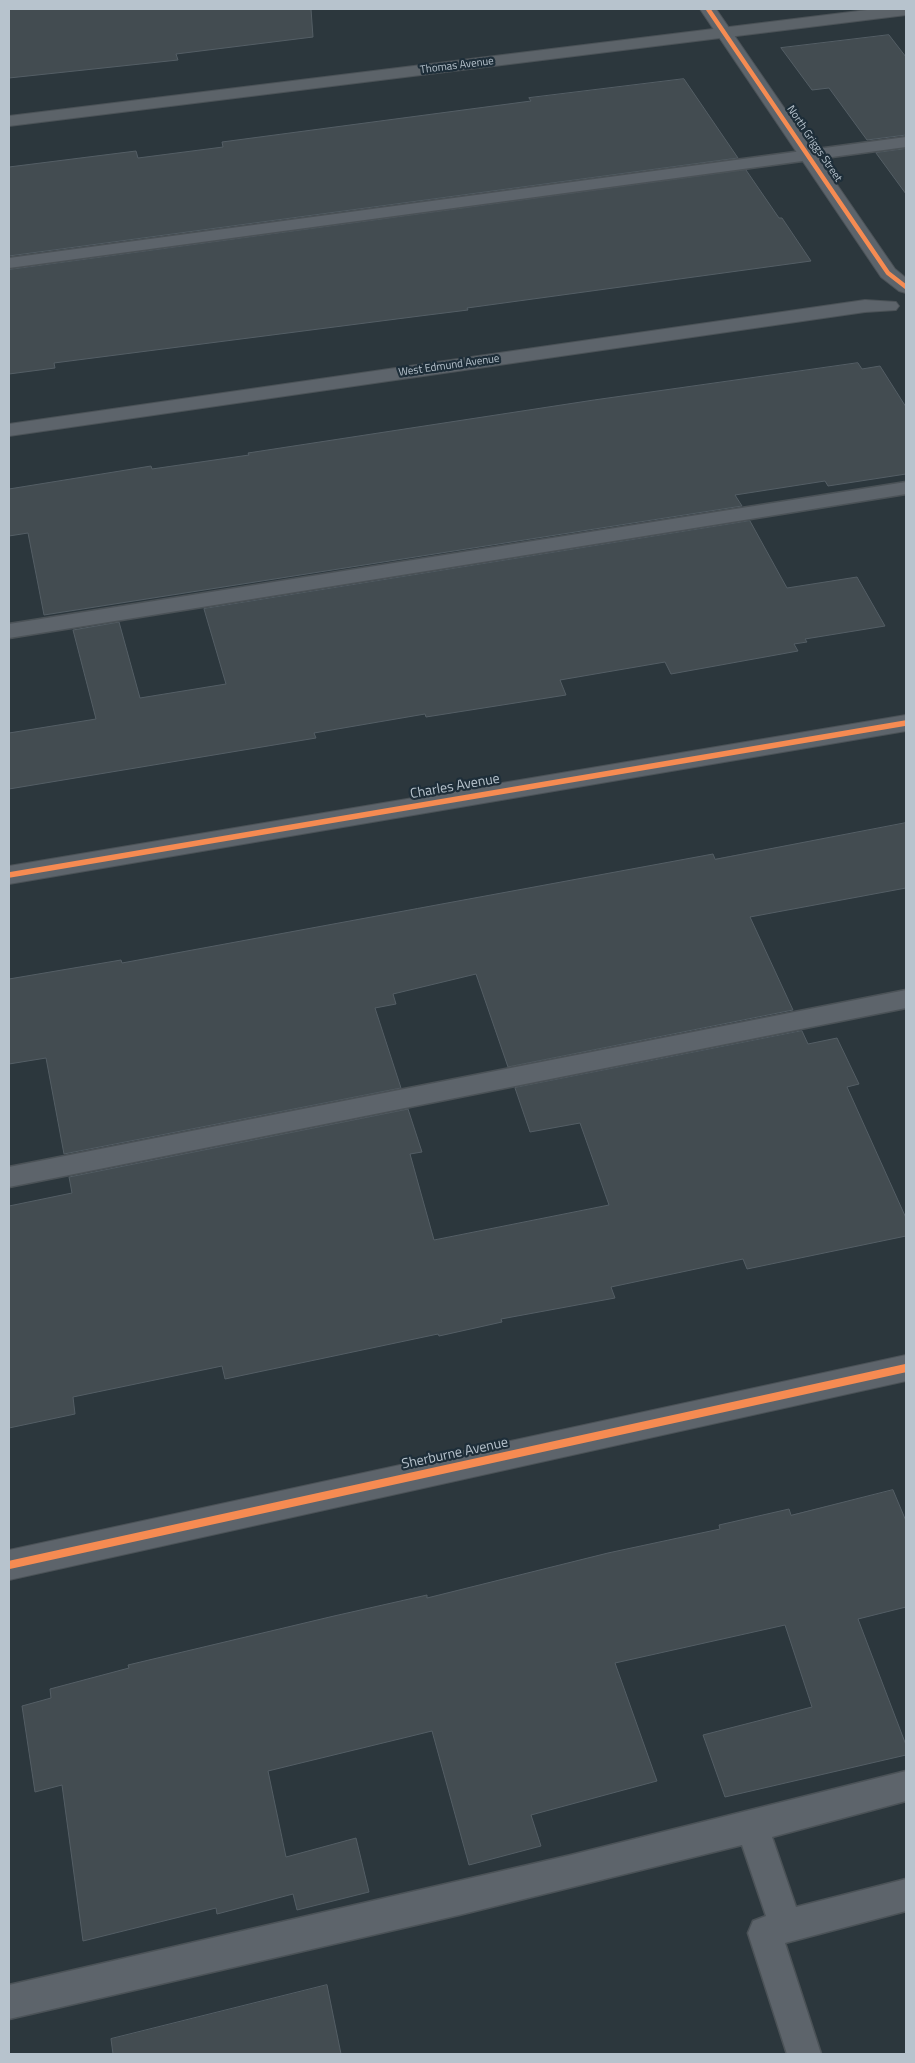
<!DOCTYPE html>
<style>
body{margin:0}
#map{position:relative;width:915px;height:2063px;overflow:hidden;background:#2c373d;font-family:"Titillium Web",sans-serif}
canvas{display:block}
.frame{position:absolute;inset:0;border:10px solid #b7c3cd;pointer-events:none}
</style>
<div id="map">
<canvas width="915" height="2063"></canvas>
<div class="frame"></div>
</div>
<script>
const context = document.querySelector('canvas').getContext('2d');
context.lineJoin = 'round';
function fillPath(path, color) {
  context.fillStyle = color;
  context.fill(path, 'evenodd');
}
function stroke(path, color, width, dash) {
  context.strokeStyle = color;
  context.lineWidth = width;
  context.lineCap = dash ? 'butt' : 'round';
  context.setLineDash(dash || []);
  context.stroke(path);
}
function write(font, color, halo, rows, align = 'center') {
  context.font = font + ' "Titillium Web",sans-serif';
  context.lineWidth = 4.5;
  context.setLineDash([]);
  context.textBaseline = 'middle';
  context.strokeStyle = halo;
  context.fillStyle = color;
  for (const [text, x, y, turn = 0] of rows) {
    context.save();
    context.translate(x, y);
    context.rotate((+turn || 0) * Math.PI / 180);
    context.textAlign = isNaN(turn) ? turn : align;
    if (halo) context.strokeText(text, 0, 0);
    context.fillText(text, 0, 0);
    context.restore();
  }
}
const building = new Path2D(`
 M 9,9 L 311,9 L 313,37 L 176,54 L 178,60 L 9,78 Z
 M 889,35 L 906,57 L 906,135 L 867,140 L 829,88 L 812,90 L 781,48 Z
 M 684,79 L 738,158 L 9,256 L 9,167 L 136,151 L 138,158 L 223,147 L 222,142 L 531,101 L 529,98 Z
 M 906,149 L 906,194 L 876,153 Z
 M 746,170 L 779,218 L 782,218 L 811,261 L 467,308 L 468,310 L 420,316 L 54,363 L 55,368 L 9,374 L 9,270 Z
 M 858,363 L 862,369 L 880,366 L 906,407 L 906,474 L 828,486 L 825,481 L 735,495 L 742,506 L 44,615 L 28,533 L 9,536 L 9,489 L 151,466 L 152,469 L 249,455 L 248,453 L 594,400 Z
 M 750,521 L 787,588 L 857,577 L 885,626 L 805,639 L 807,642 L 794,644 L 798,651 L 671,674 L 665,662 L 560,680 L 566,695 L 426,717 L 425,714 L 314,733 L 316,738 L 9,789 L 9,733 L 96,719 L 73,630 L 119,622 L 140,698 L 226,684 L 204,609 Z
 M 906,823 L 906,888 L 750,917 L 793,1010 L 508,1067 L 476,974 L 393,994 L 396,1004 L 375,1008 L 401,1088 L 64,1154 L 46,1058 L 9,1064 L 9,979 L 121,960 L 122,963 L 713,854 L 715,859 Z
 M 802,1031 L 808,1044 L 837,1038 L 859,1084 L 847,1087 L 906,1218 L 906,1236 L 747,1269 L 743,1259 L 611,1287 L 615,1298 L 501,1319 L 502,1322 L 439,1336 L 438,1334 L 225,1379 L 222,1366 L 73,1397 L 75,1414 L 9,1428 L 9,1206 L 72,1193 L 69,1177 L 408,1109 L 422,1152 L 410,1154 L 434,1240 L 609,1205 L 580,1123 L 530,1132 L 515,1088 Z
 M 893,1490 L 906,1521 L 906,1607 L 858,1619 L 906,1745 L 906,1755 L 725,1797 L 703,1735 L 812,1707 L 785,1625 L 615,1663 L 657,1781 L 531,1815 L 541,1846 L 469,1865 L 432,1731 L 268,1771 L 286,1857 L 356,1838 L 369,1892 L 297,1910 L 293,1894 L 217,1914 L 216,1908 L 83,1941 L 62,1785 L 35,1792 L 22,1706 L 51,1698 L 50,1689 L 129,1668 L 128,1665 L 334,1616 L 427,1595 L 427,1598 L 608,1553 L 720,1529 L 719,1525 L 789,1509 L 791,1515 Z
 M 327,1985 L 341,2054 L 113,2054 L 111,2039 Z`);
fillPath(building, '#434c51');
stroke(building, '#545e65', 1);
const lane = new Path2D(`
 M 906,137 L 906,147 L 9,268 L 9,258 Z
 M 906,482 L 906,494 L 9,638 L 9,624 Z
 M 906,990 L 906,1008 L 9,1187 L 9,1167 Z
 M 906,1771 L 906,1801 L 772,1837 L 796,1907 L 906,1879 L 906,1911 L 785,1943 L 821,2054 L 787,2054 L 748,1933 L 753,1921 L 766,1916 L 742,1845 L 459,1915 L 9,2019 L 9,1985 L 571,1855 Z`);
const street = new Path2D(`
 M 700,9 L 716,9 L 895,269 L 906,278 L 906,293 L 899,291 L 881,277 Z
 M 865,300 L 896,302 L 899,306 L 896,310 L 865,312 L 9,436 L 9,424 Z
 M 906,715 L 906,731 L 9,884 L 9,866 Z
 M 906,1355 L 906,1381 L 9,1580 L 9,1550 Z`);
const secondary = new Path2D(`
 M 875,9 L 906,9 L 906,15 L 9,126 L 9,116 Z`);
stroke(lane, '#4b5257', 3);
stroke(street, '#4b5257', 2);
stroke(secondary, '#4b5257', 2);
fillPath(lane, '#5d646b');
fillPath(street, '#5d646b');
fillPath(secondary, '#5c6369');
stroke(new Path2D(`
 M 708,9 L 888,273 L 906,287`), '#f68b52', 4.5);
stroke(new Path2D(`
 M 9,875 L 906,723`), '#f68b52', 5.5);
stroke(new Path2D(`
 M 9,1565 L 906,1368`), '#f68b52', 8);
write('11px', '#b7c3cd', '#1e2e39', [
 ["Thomas Avenue",457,66,-7],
 ["North Griggs Street",814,144,56],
 ["West Edmund Avenue",449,366,-8]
]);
write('14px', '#b7c3cd', '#1e2e39', [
 ["Charles Avenue",455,787,-10],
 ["Sherburne Avenue",455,1454,-12]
]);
</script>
